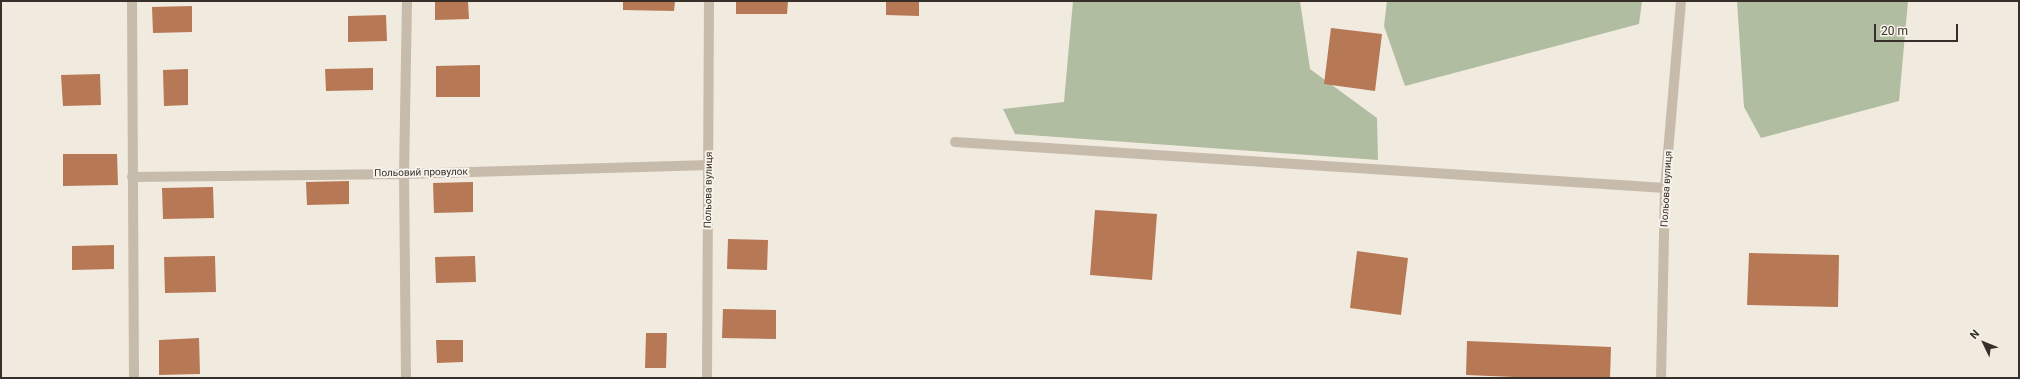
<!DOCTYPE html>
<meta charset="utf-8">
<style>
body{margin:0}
#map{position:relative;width:2020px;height:379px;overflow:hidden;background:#f0eadf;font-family:Roboto,sans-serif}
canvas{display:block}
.frame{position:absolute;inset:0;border:2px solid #362f2a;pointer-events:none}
.north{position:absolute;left:1964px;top:323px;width:40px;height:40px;-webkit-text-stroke:3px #f8f3eb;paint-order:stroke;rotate:313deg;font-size:11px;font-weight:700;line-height:16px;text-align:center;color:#362f2a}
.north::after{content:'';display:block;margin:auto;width:14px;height:18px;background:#362f2a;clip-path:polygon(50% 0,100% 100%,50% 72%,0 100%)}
.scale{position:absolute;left:1874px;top:24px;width:84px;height:18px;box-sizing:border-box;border:2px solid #362f2a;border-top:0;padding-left:5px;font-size:12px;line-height:14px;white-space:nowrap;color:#362f2a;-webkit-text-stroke:3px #f8f3eb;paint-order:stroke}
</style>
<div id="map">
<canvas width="2020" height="379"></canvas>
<div class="frame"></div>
<div class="north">N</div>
<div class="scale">20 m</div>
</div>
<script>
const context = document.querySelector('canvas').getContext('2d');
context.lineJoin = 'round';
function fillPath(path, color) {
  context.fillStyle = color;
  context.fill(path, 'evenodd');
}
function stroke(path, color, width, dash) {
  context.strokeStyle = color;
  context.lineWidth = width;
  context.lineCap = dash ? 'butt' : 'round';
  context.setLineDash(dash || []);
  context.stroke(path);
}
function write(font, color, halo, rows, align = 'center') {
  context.font = font + ' Roboto,sans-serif';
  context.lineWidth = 4;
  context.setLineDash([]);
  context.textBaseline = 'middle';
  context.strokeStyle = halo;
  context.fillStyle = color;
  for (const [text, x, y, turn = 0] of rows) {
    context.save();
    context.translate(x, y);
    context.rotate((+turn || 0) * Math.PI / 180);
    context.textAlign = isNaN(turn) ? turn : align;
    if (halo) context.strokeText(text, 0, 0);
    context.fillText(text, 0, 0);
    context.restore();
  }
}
fillPath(new Path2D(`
 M 1073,1 L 1300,1 L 1310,69 L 1377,118 L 1378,160 L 1015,134 L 1003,109 L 1064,102 Z
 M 1387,1 L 1642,1 L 1639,24 L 1405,86 L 1384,26 Z
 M 1737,1 L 1908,1 L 1899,101 L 1761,138 L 1744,107 Z`), '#b1bda1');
fillPath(new Path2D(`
 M 435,1 L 468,1 L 469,19 L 435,20 Z
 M 623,1 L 675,1 L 674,11 L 623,10 Z
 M 736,1 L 788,1 L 787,14 L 736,14 Z
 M 886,1 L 919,1 L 919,16 L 886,15 Z
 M 192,6 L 192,32 L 153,33 L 152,7 Z
 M 386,15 L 387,41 L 348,42 L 348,16 Z
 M 1331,28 L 1382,34 L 1375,91 L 1324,84 Z
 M 480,65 L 480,97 L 436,97 L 436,66 Z
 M 373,68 L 373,90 L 326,91 L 325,69 Z
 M 188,69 L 188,105 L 164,106 L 163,70 Z
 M 100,74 L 101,105 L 63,106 L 61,75 Z
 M 63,154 L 117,154 L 118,185 L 63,186 Z
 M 349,181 L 349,204 L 307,205 L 306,182 Z
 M 473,182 L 473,212 L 434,213 L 433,183 Z
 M 213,187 L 214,218 L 163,219 L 162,188 Z
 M 1095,210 L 1157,214 L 1152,280 L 1090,275 Z
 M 728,239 L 768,240 L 767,270 L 727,269 Z
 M 114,245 L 114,269 L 72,270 L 72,246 Z
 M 1357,251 L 1408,258 L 1401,315 L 1350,308 Z
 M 1749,253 L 1839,255 L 1838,307 L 1747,305 Z
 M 215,256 L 216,292 L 165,293 L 164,257 Z
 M 475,256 L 476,282 L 436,283 L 435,257 Z
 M 723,309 L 776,310 L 776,339 L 722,338 Z
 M 646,333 L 667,333 L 666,368 L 645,368 Z
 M 199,338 L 200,374 L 159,375 L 159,340 Z
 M 436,340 L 463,340 L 463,362 L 437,363 Z
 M 1467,341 L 1611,347 L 1610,378 L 1539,378 L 1466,375 Z`), '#b77855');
stroke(new Path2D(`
 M 132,1 L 134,378
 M 955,142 L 1665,188
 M 132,177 L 404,174 L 709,165
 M 406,378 L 404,174 L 407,1
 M 707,378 L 709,1
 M 1661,378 L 1665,188 L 1681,1`), '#c7bbac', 10);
write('10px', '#362f2a', '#f8f3eb', [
 ["Польовий провулок",421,173,-1],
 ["Польова вулиця",1667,189,-87],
 ["Польова вулиця",709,190,-89]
]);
</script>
